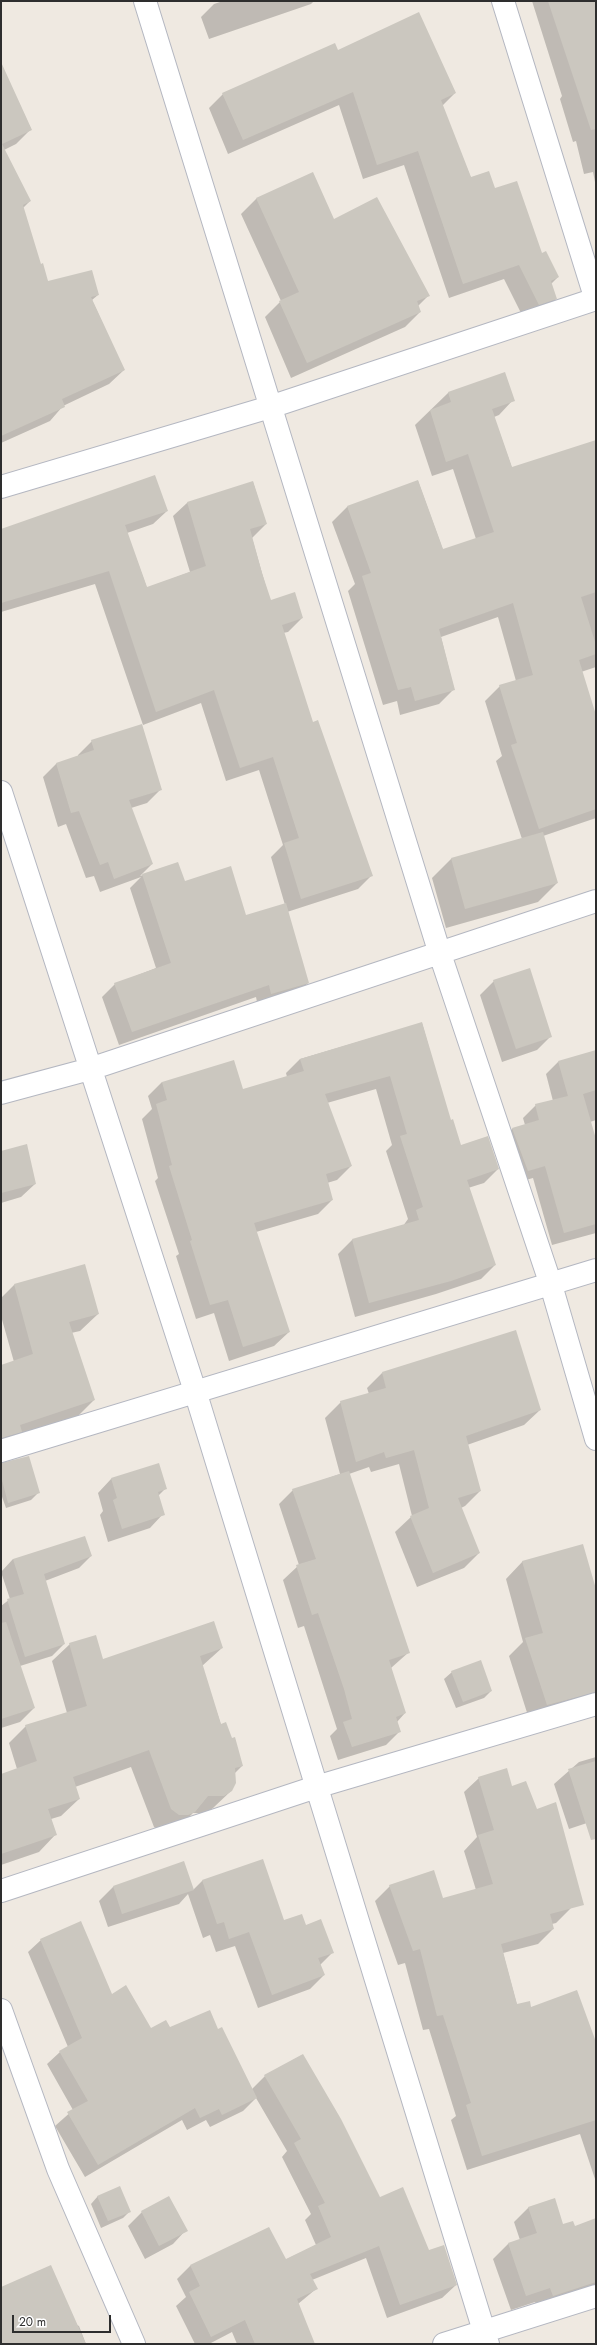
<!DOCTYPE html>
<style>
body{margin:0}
#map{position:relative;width:597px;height:2345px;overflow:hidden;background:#efe9e1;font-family:Jost,sans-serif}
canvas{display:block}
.frame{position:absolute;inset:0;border:2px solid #2e2e2e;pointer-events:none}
.scale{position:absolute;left:12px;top:2315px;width:99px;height:18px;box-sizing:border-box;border:2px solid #2e2e2e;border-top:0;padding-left:5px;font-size:12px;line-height:14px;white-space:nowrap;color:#2e2e2e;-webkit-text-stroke:3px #fff;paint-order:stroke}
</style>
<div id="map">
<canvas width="597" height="2345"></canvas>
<div class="frame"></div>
<div class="scale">20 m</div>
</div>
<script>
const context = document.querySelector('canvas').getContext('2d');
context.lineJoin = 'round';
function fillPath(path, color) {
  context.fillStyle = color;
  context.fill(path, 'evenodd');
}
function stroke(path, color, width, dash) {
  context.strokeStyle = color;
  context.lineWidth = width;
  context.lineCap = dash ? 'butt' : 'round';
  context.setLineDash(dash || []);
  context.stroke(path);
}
fillPath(new Path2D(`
 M 223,1 L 314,1 L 311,4 L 209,39 L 201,17 L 214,4 Z
 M 532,1 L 596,1 L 596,187 L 593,172 L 584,174 L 576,141 L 573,142 L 560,99 L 562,96 Z
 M 338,52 L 455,93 L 442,106 L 471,178 L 494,190 L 558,277 L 551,284 L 556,299 L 541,313 L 524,319 L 504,279 L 449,298 L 404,165 L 363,179 L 339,105 L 228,154 L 209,108 L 223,94 Z
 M 1,64 L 31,129 L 16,144 L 4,150 L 30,201 L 23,208 L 40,265 L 48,282 L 98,295 L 92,300 L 124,370 L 109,384 L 63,406 L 50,421 L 1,443 Z
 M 312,174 L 333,220 L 428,296 L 418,306 L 420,312 L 405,327 L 291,378 L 265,317 L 281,301 L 241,214 L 256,199 Z
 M 504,373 L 513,400 L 499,415 L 494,417 L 512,468 L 596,441 L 596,667 L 581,672 L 596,719 L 596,818 L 543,836 L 557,883 L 538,902 L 446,928 L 432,878 L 451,859 L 522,839 L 496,761 L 502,756 L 485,701 L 500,686 L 516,681 L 498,617 L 441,637 L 454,689 L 439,704 L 400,715 L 397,701 L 383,705 L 348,591 L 355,584 L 332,522 L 347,507 L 418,481 L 443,550 L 476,539 L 453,469 L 432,476 L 415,425 L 448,393 Z
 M 253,482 L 266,524 L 252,538 L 270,601 L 302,618 L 288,632 L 283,633 L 312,723 L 372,875 L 358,889 L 287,912 L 308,983 L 295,996 L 258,1007 L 256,997 L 119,1045 L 102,997 L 115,984 L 156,968 L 130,888 L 141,877 L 100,892 L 94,876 L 86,878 L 66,824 L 58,827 L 43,777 L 56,764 L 78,756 L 78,755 L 92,741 L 161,789 L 147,803 L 131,808 L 152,864 L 140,876 L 178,864 L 184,882 L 246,916 L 285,905 L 271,857 L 283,845 L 259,770 L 226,781 L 201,703 L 143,725 L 95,584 L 1,612 L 1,530 L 167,511 L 153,524 L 127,533 L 147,588 L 190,572 L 173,516 L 187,503 Z
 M 494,981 L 551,1036 L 537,1050 L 502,1062 L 480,995 Z
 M 422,1023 L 450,1121 L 460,1146 L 498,1169 L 484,1183 L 468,1188 L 495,1265 L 481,1279 L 436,1294 L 355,1317 L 338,1254 L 352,1240 L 403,1226 L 408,1219 L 386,1151 L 392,1145 L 376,1089 L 327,1103 L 351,1166 L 337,1180 L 327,1183 L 332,1200 L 318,1214 L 256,1232 L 289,1332 L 274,1346 L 229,1361 L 214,1313 L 196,1319 L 176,1256 L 179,1254 L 155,1181 L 158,1178 L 142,1119 L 152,1109 L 148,1096 L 162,1082 L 242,1090 L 287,1077 L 286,1073 L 300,1059 Z
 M 596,1051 L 596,1120 L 590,1122 L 596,1143 L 596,1233 L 552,1245 L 533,1178 L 515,1183 L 500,1142 L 512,1129 L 525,1125 L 523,1118 L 536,1105 L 553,1101 L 546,1074 L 558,1062 Z
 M 1,1152 L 35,1184 L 21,1197 L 1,1203 Z
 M 84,1265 L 98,1314 L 80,1331 L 71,1333 L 94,1400 L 77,1417 L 1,1449 L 1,1366 L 14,1362 L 1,1316 L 1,1298 L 14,1285 Z
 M 382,1373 L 540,1410 L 524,1425 L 467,1445 L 480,1491 L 465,1506 L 461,1508 L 479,1553 L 464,1568 L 417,1587 L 395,1532 L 412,1516 L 399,1464 L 371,1472 L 369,1467 L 349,1474 L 409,1652 L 391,1668 L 405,1713 L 397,1722 L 400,1731 L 386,1745 L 338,1760 L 330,1736 L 337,1729 L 304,1626 L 298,1628 L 283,1580 L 299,1565 L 279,1504 L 293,1490 L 340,1474 L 325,1418 L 341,1402 L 369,1394 L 367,1388 Z
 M 1,1464 L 38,1493 L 31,1500 L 6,1508 L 1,1494 Z
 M 111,1479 L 166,1488 L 158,1496 L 163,1514 L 150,1528 L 108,1542 L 100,1515 L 103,1511 L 98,1493 Z
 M 91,1556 L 79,1568 L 45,1581 L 64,1644 L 52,1656 L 20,1666 L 34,1708 L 20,1722 L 1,1728 L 1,1606 L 10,1599 L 1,1572 L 13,1559 Z
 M 523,1561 L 596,1593 L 596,1702 L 530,1722 L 509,1656 L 523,1642 L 506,1579 Z
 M 70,1644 L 102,1660 L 222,1648 L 202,1666 L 221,1725 L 242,1766 L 234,1774 L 231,1791 L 213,1808 L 206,1813 L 193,1813 L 177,1829 L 161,1832 L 154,1827 L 131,1767 L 75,1787 L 79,1799 L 61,1816 L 51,1819 L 56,1834 L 39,1852 L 1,1865 L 1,1775 L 17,1769 L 9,1743 L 26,1726 L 67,1713 L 52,1661 Z
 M 452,1672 L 491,1691 L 484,1698 L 456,1708 L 444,1679 Z
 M 596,1757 L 596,1820 L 569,1829 L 554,1784 L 579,1762 Z
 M 479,1778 L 511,1787 L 571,1908 L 556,1923 L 552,1924 L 553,1929 L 538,1944 L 503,1953 L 517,2005 L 531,2008 L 596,2044 L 596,2182 L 580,2134 L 467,2170 L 451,2120 L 456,2116 L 429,2029 L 423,2030 L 405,1963 L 398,1965 L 375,1901 L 390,1886 L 443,1899 L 476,1890 L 464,1851 L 477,1837 L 464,1792 Z
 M 263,1861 L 283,1922 L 305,1926 L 332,1953 L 320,1965 L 324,1975 L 310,1989 L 258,2008 L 235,1946 L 216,1952 L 210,1935 L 203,1938 L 188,1894 L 179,1904 L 108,1927 L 99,1901 L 113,1887 L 183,1863 L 193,1890 L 202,1881 Z
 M 41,1940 L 151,2029 L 218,2030 L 252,2089 L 265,2076 L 302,2055 L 379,2198 L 429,2252 L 456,2285 L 442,2298 L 387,2318 L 366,2258 L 312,2280 L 316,2289 L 298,2304 L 314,2344 L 237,2344 L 232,2332 L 209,2344 L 195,2344 L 176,2306 L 186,2297 L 177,2279 L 190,2266 L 269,2228 L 285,2260 L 316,2245 L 305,2220 L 311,2214 L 282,2157 L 287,2151 L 256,2098 L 243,2111 L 210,2127 L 206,2120 L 187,2130 L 182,2120 L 85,2177 L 55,2126 L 73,2110 L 47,2064 L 60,2052 L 68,2047 L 28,1952 Z
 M 98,2196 L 130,2211 L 123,2218 L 101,2228 L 91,2204 Z
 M 529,2207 L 562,2226 L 575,2227 L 596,2220 L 596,2292 L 539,2310 L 535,2302 L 511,2310 L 493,2259 L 508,2244 L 520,2240 L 514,2222 Z
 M 142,2212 L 186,2230 L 173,2244 L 145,2259 L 128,2226 Z
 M 1,2288 L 79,2326 L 86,2344 L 1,2344 Z`), '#0003');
fillPath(new Path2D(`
 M 548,1 L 596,1 L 596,129 L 591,130 Z
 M 419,12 L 456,93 L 441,100 L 471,177 L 489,171 L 495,188 L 517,181 L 542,253 L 546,251 L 559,277 L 551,281 L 557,299 L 539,305 L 519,265 L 463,284 L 418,151 L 377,165 L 353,92 L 243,140 L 222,93 L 335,43 L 338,50 Z
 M 1,62 L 32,130 L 2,144 L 31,201 L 23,205 L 41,264 L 43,263 L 48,281 L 92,270 L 99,295 L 91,297 L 125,370 L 62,399 L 65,407 L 1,436 Z
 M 313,172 L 334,219 L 377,197 L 430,296 L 417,301 L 421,312 L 307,363 L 279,301 L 299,292 L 256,198 Z
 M 505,372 L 515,401 L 492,409 L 512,467 L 596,440 L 596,592 L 581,597 L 596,645 L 596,654 L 579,660 L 596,715 L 596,809 L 539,829 L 511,745 L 517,743 L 499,685 L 533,675 L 513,603 L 439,629 L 455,690 L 415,701 L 411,687 L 398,690 L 362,576 L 371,573 L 347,506 L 418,480 L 443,549 L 494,532 L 468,454 L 446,462 L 430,410 L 451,402 L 448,392 Z
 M 155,475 L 168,511 L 125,525 L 147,587 L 206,566 L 187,502 L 253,481 L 267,524 L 250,529 L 262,573 L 271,600 L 295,592 L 303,618 L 282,625 L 313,722 L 318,720 L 373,876 L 301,899 L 284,843 L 299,838 L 273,757 L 240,768 L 214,690 L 156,712 L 109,571 L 1,603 L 1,529 Z
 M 142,724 L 162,790 L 129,800 L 153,864 L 114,879 L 108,862 L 100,865 L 79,811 L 71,813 L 56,763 L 94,750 L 91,740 Z
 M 543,832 L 558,883 L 465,909 L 451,858 Z
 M 178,862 L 185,881 L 231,866 L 246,915 L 286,903 L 309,983 L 271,994 L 269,985 L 132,1032 L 114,983 L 171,963 L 142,874 Z
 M 530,968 L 552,1037 L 516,1049 L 493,980 Z
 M 422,1022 L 451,1120 L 453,1119 L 461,1145 L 488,1136 L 499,1169 L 467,1180 L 496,1265 L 451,1281 L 369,1303 L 352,1239 L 419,1220 L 416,1210 L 423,1207 L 400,1136 L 407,1134 L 390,1076 L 325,1094 L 352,1166 L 326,1174 L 333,1200 L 254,1223 L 290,1332 L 243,1347 L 228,1300 L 210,1305 L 190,1241 L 192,1240 L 169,1166 L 172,1165 L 156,1104 L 167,1100 L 162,1082 L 234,1060 L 243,1089 L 304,1071 L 300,1059 Z
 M 596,1050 L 596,1090 L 583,1094 L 596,1139 L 596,1224 L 564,1233 L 545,1166 L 528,1171 L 512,1128 L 539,1120 L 535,1104 L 568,1096 L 558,1061 Z
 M 27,1144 L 36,1184 L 1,1193 L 1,1151 Z
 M 85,1264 L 99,1314 L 69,1322 L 95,1400 L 20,1425 L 22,1432 L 1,1438 L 1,1365 L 33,1354 L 14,1284 Z
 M 516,1330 L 541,1410 L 466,1436 L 481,1491 L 458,1498 L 480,1553 L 433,1573 L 410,1516 L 429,1508 L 414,1450 L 386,1458 L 384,1452 L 356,1462 L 340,1401 L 386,1388 L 382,1372 Z
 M 29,1456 L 40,1493 L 8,1503 L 1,1476 L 1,1463 Z
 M 159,1463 L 167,1489 L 158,1492 L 165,1515 L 122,1529 L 113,1500 L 117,1498 L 111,1478 Z
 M 349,1471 L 410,1653 L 389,1660 L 406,1713 L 396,1717 L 401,1732 L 352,1747 L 343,1722 L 352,1719 L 344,1689 L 318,1613 L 312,1615 L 296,1565 L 316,1559 L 292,1489 Z
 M 85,1536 L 92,1556 L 44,1574 L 65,1644 L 25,1657 L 7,1599 L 24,1594 L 13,1559 Z
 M 583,1544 L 596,1589 L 596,1692 L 547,1705 L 525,1638 L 543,1633 L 522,1561 Z
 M 214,1621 L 223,1648 L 200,1656 L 221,1724 L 226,1722 L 232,1738 L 235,1737 L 243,1766 L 235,1768 L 236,1783 L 232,1791 L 224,1796 L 208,1796 L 195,1812 L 188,1815 L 179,1815 L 171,1809 L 149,1750 L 73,1777 L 80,1799 L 48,1809 L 57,1835 L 1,1854 L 1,1774 L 37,1761 L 25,1725 L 87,1706 L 69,1643 L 96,1635 L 103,1659 Z
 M 6,1622 L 35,1708 L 1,1719 L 1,1623 Z
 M 481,1660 L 492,1691 L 463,1702 L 451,1671 Z
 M 596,1761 L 596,1839 L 591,1840 L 568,1769 Z
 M 507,1768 L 512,1786 L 526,1781 L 537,1809 L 556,1802 L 584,1905 L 550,1914 L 554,1929 L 501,1944 L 517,2004 L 530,2001 L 531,2007 L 577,1990 L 596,2042 L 596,2120 L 482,2156 L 466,2105 L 471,2103 L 443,2015 L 437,2016 L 420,1949 L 413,1951 L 389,1885 L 434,1870 L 443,1898 L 493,1884 L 478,1835 L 494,1830 L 478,1777 Z
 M 263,1859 L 284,1920 L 302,1914 L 306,1925 L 321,1919 L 334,1953 L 318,1958 L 325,1975 L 272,1995 L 249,1932 L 229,1939 L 224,1922 L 217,1924 L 202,1880 Z
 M 184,1861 L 194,1890 L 122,1914 L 113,1886 Z
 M 81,1921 L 112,1994 L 126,1985 L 151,2028 L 166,2020 L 170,2027 L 210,2010 L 218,2029 L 222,2027 L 257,2098 L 222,2115 L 219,2109 L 200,2118 L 195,2108 L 98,2165 L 67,2112 L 88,2101 L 59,2051 L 82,2038 L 40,1939 Z
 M 303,2054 L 341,2119 L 380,2197 L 403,2187 L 429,2250 L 444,2245 L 457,2285 L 400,2305 L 379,2246 L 310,2274 L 318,2289 L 297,2299 L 315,2344 L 255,2344 L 245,2320 L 211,2337 L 189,2292 L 200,2286 L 190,2265 L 269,2227 L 286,2259 L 331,2237 L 318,2206 L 325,2203 L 294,2143 L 301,2139 L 264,2075 Z
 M 120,2186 L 131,2212 L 108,2221 L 97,2196 Z
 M 169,2196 L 188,2231 L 159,2246 L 141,2211 Z
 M 555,2198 L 563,2224 L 573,2221 L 575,2226 L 596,2218 L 596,2282 L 553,2296 L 550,2288 L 526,2296 L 508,2243 L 537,2233 L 528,2207 Z
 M 51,2265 L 86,2344 L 1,2344 L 1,2287 Z`), '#cbc7bf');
const street = new Path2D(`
 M 145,1 L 440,954 L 551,1285 L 596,1439
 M 503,1 L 596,300
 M 1,487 L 270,407 L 596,299
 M 1,792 L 195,1391 L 488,2344
 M 1,1093 L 90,1069 L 596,901
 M 1,1451 L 596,1270
 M 1,1891 L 316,1787 L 596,1704
 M 1,2010 L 58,2169 L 134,2344
 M 444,2344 L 596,2296`);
stroke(street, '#b4b7c1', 24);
stroke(street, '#fff', 22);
</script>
